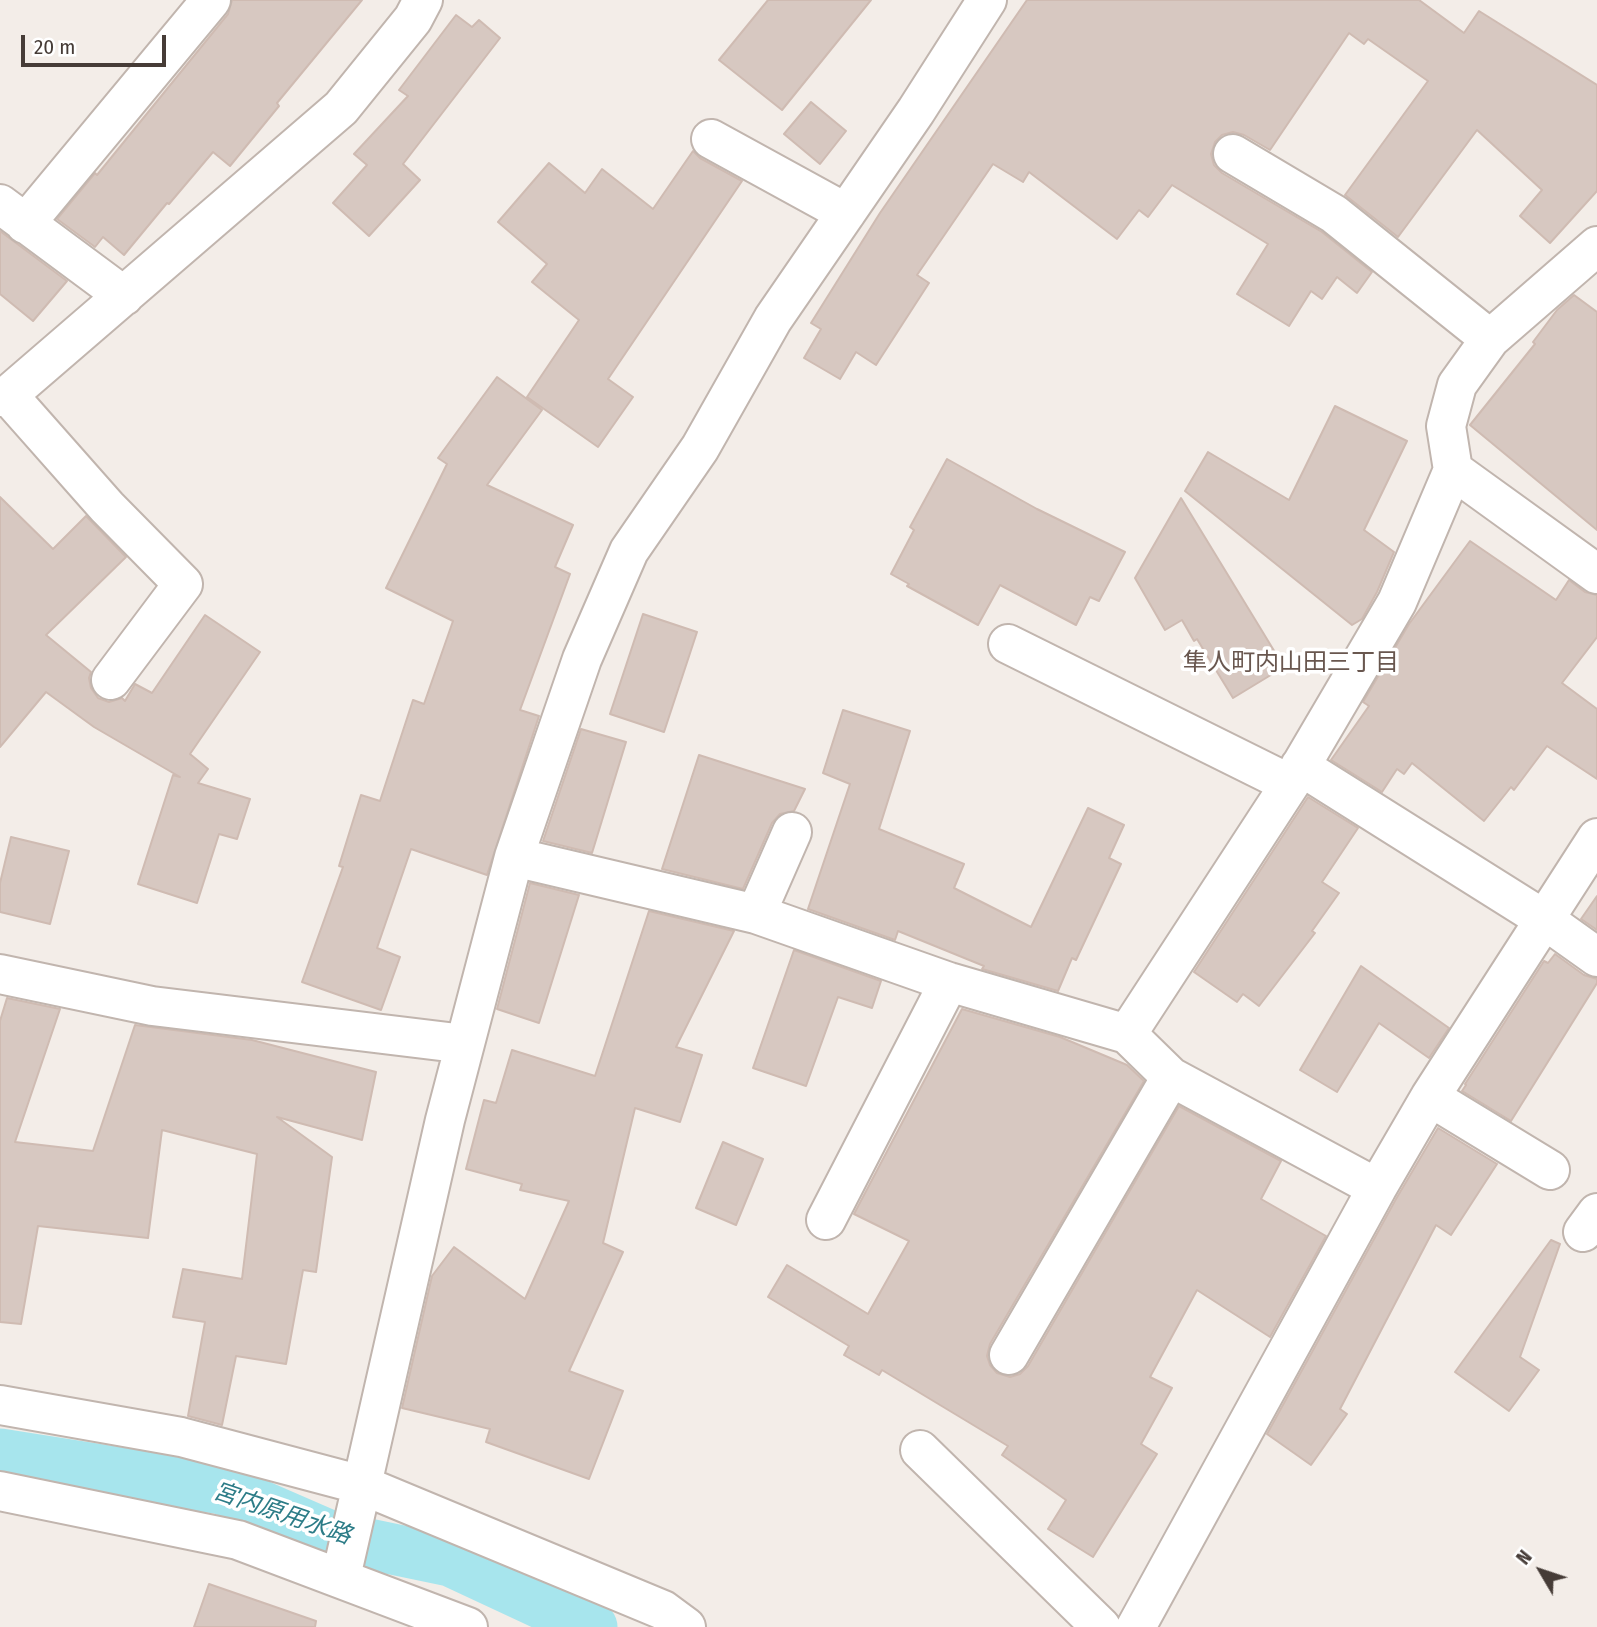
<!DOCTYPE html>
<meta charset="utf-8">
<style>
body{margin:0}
#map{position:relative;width:1597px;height:1627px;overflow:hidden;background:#f3ede8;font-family:"Fira Sans Condensed",sans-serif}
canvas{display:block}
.north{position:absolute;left:1506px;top:1536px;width:70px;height:70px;-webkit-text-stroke:5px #fff;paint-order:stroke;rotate:309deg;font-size:19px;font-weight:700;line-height:28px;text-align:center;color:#463c37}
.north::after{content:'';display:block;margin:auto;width:24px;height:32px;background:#463c37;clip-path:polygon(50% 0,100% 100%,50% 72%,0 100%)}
.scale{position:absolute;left:21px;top:35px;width:145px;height:32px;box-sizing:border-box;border:4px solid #463c37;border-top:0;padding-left:9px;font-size:21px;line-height:24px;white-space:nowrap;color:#463c37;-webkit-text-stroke:5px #fff;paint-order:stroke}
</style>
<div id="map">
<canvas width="1597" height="1627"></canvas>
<div class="north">N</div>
<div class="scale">20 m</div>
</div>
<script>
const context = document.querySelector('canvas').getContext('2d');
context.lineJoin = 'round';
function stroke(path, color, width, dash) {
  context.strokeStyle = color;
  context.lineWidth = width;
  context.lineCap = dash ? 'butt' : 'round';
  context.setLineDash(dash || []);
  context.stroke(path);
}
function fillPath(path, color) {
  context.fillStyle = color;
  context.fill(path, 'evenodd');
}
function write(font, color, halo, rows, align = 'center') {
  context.font = font + ' "Fira Sans Condensed","Noto Sans JP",sans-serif';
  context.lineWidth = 7;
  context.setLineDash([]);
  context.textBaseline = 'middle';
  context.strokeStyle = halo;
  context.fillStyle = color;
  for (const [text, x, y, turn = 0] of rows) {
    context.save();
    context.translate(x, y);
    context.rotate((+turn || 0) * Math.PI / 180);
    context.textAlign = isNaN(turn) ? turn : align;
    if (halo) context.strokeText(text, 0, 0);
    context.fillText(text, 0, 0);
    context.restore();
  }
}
stroke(new Path2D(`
 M 0,1454 L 222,1489 L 330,1536 L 450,1561 L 592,1627`), '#a7e5ed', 51);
const building = new Path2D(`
 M 232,0 L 362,0 L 277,103 L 279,106 L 230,166 L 213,152 L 169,204 L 167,203 L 124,255 L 103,237 L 95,247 L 57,219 L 95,173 L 97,175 L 228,14 Z
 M 768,0 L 871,0 L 782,110 L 719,60 Z
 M 1027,0 L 1419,0 L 1464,33 L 1479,11 L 1597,85 L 1597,191 L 1550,243 L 1520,216 L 1542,190 L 1477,130 L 1398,237 L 1345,195 L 1428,81 L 1368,39 L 1364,44 L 1349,33 L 1270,150 L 1244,135 L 1233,132 L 1222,135 L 1215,142 L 1211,154 L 1214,165 L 1222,173 L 1322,232 L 1372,272 L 1357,293 L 1337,277 L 1322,299 L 1311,291 L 1289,326 L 1237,294 L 1268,244 L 1172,185 L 1148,217 L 1139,210 L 1117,239 L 1029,172 L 1023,182 L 993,164 L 917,275 L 929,283 L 876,365 L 856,352 L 840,379 L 804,358 L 821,329 L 811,323 L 880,213 Z
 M 456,15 L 472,27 L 479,20 L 500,38 L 403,164 L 420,180 L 369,236 L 333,203 L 367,165 L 354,154 L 408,96 L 399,90 Z
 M 811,102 L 846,131 L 820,164 L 784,134 Z
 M 693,151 L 700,158 L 742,181 L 608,379 L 633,397 L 598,447 L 527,397 L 579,320 L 532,282 L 547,264 L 498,222 L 549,163 L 585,193 L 602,169 L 653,209 Z
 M 0,231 L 67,281 L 33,321 L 0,294 Z
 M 1574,295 L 1597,312 L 1597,530 L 1470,425 L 1535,344 L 1533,342 L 1557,310 Z
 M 497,377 L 542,410 L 487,485 L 573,525 L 555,567 L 570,574 L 520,710 L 539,716 L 487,875 L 411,849 L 377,948 L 400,957 L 381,1010 L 302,982 L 343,867 L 339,866 L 361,795 L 380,801 L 413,700 L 424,704 L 453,621 L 386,588 L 447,464 L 438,458 Z
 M 1335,406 L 1407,441 L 1364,530 L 1394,552 L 1377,592 L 1362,619 L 1352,625 L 1185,491 L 1208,452 L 1289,500 Z
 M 947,459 L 1037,509 L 1125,552 L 1099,601 L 1090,597 L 1076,625 L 1000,585 L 978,625 L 907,586 L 909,584 L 891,574 L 914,530 L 910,527 Z
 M 0,497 L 53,549 L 86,516 L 126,557 L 46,635 L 91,672 L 89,678 L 91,688 L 98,698 L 109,702 L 122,698 L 125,701 L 135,684 L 152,693 L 205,615 L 260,652 L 190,754 L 208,769 L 198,783 L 250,799 L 237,839 L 219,834 L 197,903 L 138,884 L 173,775 L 180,777 L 94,727 L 46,692 L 0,747 Z
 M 1181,498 L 1284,667 L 1233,698 L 1197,639 L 1194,641 L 1182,620 L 1165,630 L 1135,578 Z
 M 1470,541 L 1556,600 L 1569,580 L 1585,592 L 1597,595 L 1597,637 L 1562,683 L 1597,709 L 1597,779 L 1547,746 L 1514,790 L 1511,787 L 1484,821 L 1412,763 L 1404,774 L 1397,769 L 1382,792 L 1331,760 L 1369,706 L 1363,702 L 1409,624 Z
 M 643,614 L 697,632 L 664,732 L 610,714 Z
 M 843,710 L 910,731 L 879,829 L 964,864 L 954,888 L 1031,927 L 1088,808 L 1124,825 L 1109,858 L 1121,864 L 1076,960 L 1072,958 L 1058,991 L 982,969 L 984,966 L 898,931 L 895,940 L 808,909 L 850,784 L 823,773 Z
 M 581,729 L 626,742 L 592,853 L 543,841 Z
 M 699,755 L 805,789 L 794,811 L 780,814 L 772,823 L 743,889 L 662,869 Z
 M 1308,797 L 1358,828 L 1322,882 L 1339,893 L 1312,931 L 1315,933 L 1259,1006 L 1243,994 L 1237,1002 L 1194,972 Z
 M 11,837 L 69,851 L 50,924 L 0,912 L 0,883 Z
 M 530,883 L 579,895 L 539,1023 L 497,1009 Z
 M 1597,896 L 1597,930 L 1581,919 Z
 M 649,911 L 734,931 L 676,1047 L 702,1055 L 680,1122 L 635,1108 L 603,1243 L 623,1252 L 569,1371 L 623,1391 L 589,1479 L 486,1442 L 490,1429 L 402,1408 L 432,1276 L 454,1247 L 525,1299 L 569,1201 L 520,1190 L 522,1184 L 466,1169 L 484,1100 L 496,1103 L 512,1050 L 595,1076 Z
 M 794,950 L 881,981 L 872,1008 L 838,997 L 806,1086 L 753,1068 Z
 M 1555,954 L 1584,975 L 1597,979 L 1597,983 L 1511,1121 L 1462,1091 L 1466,1085 L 1465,1084 L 1544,961 L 1548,963 Z
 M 1361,966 L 1449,1028 L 1429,1058 L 1379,1023 L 1337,1092 L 1300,1070 Z
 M 7,998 L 60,1009 L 15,1142 L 93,1151 L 135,1025 L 252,1040 L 376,1072 L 362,1140 L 277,1117 L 332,1157 L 316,1272 L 303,1270 L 286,1364 L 236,1356 L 222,1425 L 188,1416 L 205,1322 L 173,1317 L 183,1269 L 242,1279 L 257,1154 L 162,1130 L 148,1238 L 38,1226 L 21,1324 L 0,1322 L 0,1021 Z
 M 962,1009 L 1060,1037 L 1127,1065 L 1144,1081 L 990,1344 L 987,1356 L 990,1365 L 997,1373 L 1010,1377 L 1020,1374 L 1028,1366 L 1179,1106 L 1281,1161 L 1261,1199 L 1326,1236 L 1270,1337 L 1197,1290 L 1150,1377 L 1172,1388 L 1141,1444 L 1157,1454 L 1093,1557 L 1048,1529 L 1066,1500 L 1002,1455 L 1008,1446 L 882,1370 L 879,1375 L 844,1355 L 849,1346 L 768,1297 L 787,1265 L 868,1314 L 909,1241 L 854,1214 Z
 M 1438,1128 L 1497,1164 L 1451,1235 L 1436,1225 L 1340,1409 L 1347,1414 L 1311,1465 L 1267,1434 L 1396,1199 Z
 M 723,1142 L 763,1159 L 736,1225 L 696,1208 Z
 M 1551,1240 L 1560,1244 L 1520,1357 L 1539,1370 L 1509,1411 L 1455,1372 Z
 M 209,1584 L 316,1621 L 315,1627 L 194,1627 Z`);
fillPath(building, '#d7c8c1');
stroke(building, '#cfbbb2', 2);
const street = new Path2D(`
 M 711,139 L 846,213
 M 1233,154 L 1334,214 L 1490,339
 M 0,204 L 124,296
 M 25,224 L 211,0
 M 8,395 L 107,507 L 183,584 L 111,680
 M 0,397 L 8,395 L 341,108 L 413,19 L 423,0
 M 1453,470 L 1597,574
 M 1008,644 L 1290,784
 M 1300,766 L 1545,920 L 1597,957
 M 514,857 L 756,914 L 949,982 L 1127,1034 L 1171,1077 L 1377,1188
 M 756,914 L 792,832
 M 0,974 L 152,1006 L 465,1044
 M 1127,1034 L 1290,784 L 1397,602 L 1453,470 L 1446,426 L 1457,385 L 1490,339 L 1597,246
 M 1430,1097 L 1550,1170
 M 826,1220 L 949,982
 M 1583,1232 L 1597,1213
 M 1009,1355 L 1171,1077
 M 0,1405 L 181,1437 L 362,1485 L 663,1610 L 686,1627
 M 920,1450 L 1101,1627
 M 0,1491 L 238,1540 L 468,1627
 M 341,1577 L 445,1120 L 514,857 L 582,659 L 629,551 L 700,448 L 773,319 L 916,111 L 987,0
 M 1136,1627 L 1377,1188 L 1430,1097 L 1597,838`);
stroke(street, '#c1b5ae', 42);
stroke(street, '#fff', 38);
write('24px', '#69574f', '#fff', [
 ["隼人町内山田三丁目",1291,663]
]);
write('italic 24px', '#2c7c87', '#fff', [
 ["宮内原用水路",282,1514,19]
]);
</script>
